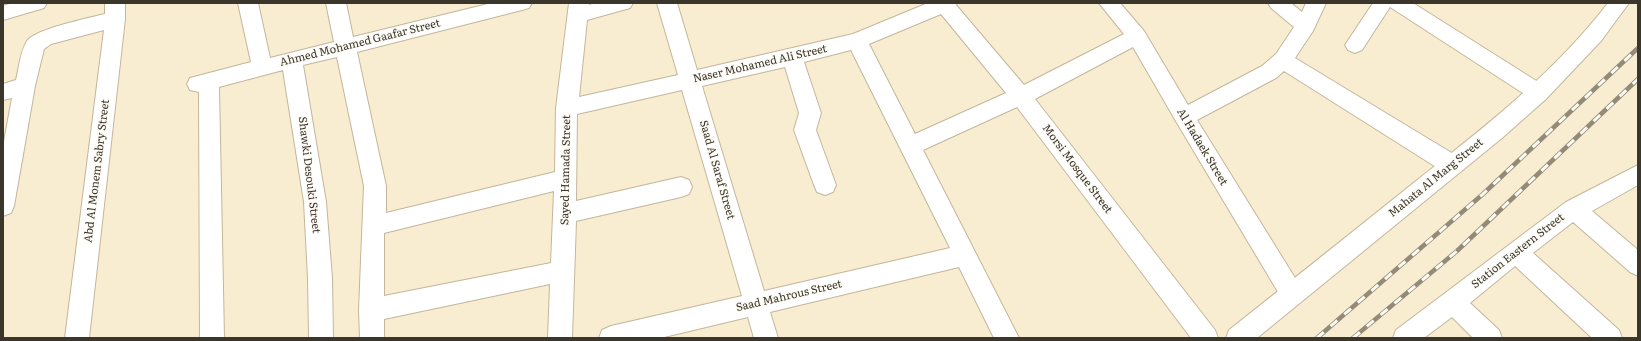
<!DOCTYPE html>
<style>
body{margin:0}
#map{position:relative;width:1641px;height:341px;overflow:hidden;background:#f9edd1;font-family:Literata,serif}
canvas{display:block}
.frame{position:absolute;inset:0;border:4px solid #3b362b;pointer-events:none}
</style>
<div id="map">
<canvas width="1641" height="341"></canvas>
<div class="frame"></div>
</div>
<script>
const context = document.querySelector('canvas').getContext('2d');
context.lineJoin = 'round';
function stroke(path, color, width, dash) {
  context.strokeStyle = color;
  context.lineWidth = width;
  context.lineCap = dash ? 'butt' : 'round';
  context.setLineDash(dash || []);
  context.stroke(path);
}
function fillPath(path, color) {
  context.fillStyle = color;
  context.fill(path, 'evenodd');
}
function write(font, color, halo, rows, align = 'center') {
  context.font = font + ' Literata,serif';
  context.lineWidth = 3;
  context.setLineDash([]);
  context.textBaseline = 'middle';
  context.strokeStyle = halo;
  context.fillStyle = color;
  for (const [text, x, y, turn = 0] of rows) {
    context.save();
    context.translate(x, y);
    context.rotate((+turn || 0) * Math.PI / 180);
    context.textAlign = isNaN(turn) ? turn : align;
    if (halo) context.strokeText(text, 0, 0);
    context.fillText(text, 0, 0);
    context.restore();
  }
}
const minor = new Path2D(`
 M 12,3 L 47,3 L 44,8 L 3,20 L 3,6 Z
 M 105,3 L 125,3 L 125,19 L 89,338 L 65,338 L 104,30 L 51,44 L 44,49 L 35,86 L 14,206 L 11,213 L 3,216 L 3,147 L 12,98 L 3,100 L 3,84 L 16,80 C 19,68 20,52 27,41 C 35,29 89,18 105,14 Z
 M 238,3 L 258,3 L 270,58 L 334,42 L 326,3 L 346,3 L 353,37 L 492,3 L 532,3 L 529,8 L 522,10 L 357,52 L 386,186 L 386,213 L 555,172 L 556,108 L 569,3 L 589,3 L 589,5 L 595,3 L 633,3 L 630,8 L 587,20 L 579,97 L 678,75 L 657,3 L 677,3 L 697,70 L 853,34 L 928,3 L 957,3 L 956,5 L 1024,85 L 1124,34 L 1099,3 L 1120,3 L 1144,31 L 1188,105 L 1262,66 L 1276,54 L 1294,27 L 1271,8 L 1268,3 L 1291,3 L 1302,12 L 1306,3 L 1326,3 L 1313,31 L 1295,58 L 1460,158 L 1463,165 L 1460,172 L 1452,174 L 1444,172 L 1284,71 L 1276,78 L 1197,120 L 1300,286 L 1304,294 L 1300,302 L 1292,305 L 1284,302 L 1177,123 L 1133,47 L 1035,99 L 1215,330 L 1218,338 L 1191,338 L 1017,107 L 923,150 L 1019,338 L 994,338 L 959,267 L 770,312 L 778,338 L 754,338 L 748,317 L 660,338 L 599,338 L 602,330 L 611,326 L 742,296 L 682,90 L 577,114 L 576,201 L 681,177 L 689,180 L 692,187 L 689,194 L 681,197 L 576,221 L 572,338 L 548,338 L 550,284 L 384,319 L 384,338 L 360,338 L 359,310 L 364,186 L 337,57 L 303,65 L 326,202 L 332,278 L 333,338 L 309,338 L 308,278 L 304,202 L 283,70 L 219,87 L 224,338 L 200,338 L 199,92 L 190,90 L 187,84 L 190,78 L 251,62 ZM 941,14 L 1006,93 L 915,134 L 869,44 ZM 851,50 L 950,248 L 764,291 L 702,86 L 785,67 L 799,113 L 794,130 L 814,185 L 817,192 L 825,195 L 833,192 L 836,185 L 816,130 L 821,113 L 804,62 ZM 554,191 L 551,263 L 384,296 L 384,233 Z
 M 1373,3 L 1413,3 L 1546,87 L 1549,93 L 1546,99 L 1539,101 L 1532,99 L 1390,7 L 1362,50 L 1355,53 L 1348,50 L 1345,45 Z
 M 1638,165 L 1638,185 L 1592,211 L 1638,250 L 1638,276 L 1630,272 L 1573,222 L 1533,253 L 1619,330 L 1622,338 L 1592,338 L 1515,266 L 1470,303 L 1499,330 L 1502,338 L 1473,338 L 1452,317 L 1424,338 L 1393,338 L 1396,330 L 1566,202 Z`);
const major = new Path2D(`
 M 1608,3 L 1629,3 L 1601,41 L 1546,99 L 1502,138 L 1257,338 L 1226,338 L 1229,330 C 1292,280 1354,231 1416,181 C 1485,127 1554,73 1608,3 Z`);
stroke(minor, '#c2b69b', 2);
stroke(major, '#c2b69b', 2);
fillPath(minor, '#fff');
fillPath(major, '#fff');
const rail = new Path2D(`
 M 1317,338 L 1483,194 L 1638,48
 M 1353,338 L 1457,251 L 1638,79`);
stroke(rail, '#938b78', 4.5);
stroke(rail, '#fdfbf5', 3, [9]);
write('11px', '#3b362b', '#fdfbf5', [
 ["Ahmed Mohamed Gaafar Street",360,43,-14],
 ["Naser Mohamed Ali Street",760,64,-13],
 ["Al Hadaek Street",1202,147,59],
 ["Morsi Mosque Street",1077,169,53],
 ["Sayed Hamada Street",566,170,-89],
 ["Saad Al Saraf Street",717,170,74],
 ["Abd Al Monem Sabry Street",97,171,-83],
 ["Shawki Desouki Street",309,175,83],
 ["Mahata Al Marg Street",1436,178,-39],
 ["Station Eastern Street",1518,251,-38],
 ["Saad Mahrous Street",789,296,-13]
]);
</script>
